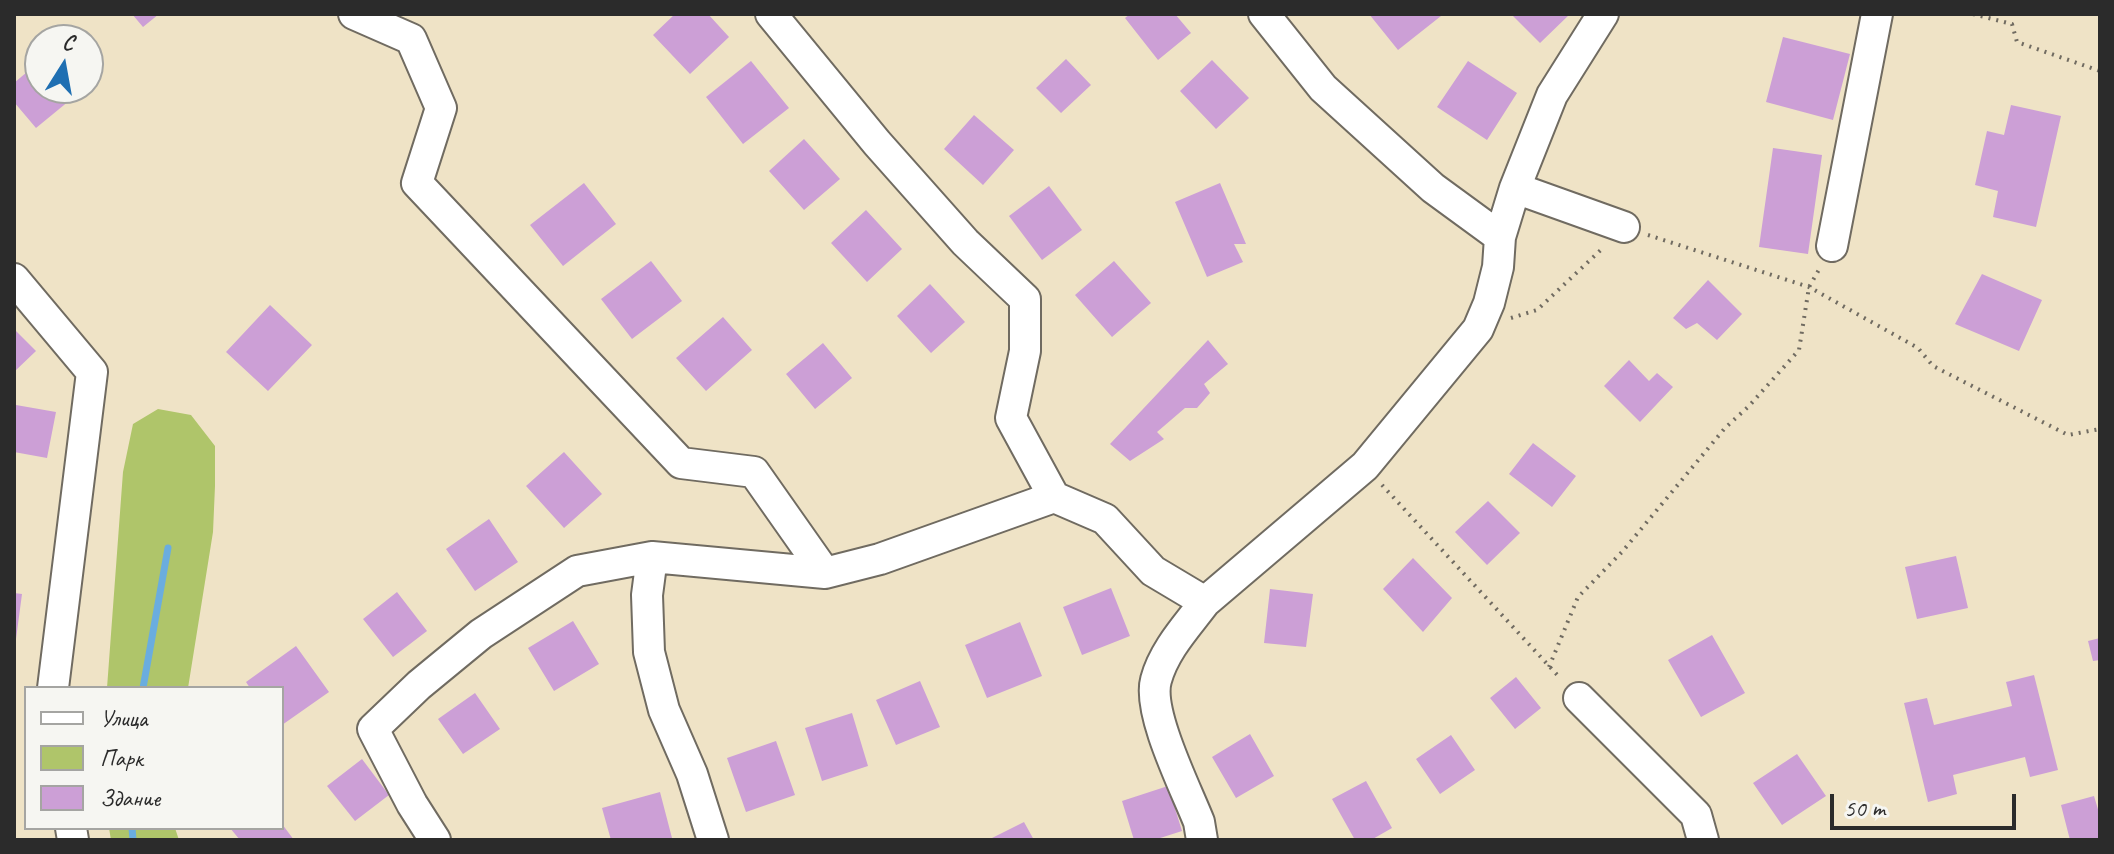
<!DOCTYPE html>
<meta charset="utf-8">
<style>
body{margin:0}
#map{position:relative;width:2114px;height:854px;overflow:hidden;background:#efe3c6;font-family:Caveat,sans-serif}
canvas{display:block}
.frame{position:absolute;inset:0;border:16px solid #2b2b2b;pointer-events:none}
.legend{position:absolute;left:24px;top:686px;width:260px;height:144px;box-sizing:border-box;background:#f6f6f2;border:2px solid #a5a5a2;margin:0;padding:10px 14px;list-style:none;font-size:24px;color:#2b2b2b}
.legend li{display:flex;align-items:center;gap:16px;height:40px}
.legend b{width:40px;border:2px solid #a5a5a2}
.north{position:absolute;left:24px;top:24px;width:80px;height:80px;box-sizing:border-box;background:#f6f6f2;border:2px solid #a5a5a2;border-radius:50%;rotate:11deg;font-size:22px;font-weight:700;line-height:32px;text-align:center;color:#2b2b2b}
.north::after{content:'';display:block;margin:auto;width:28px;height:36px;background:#1f6fb2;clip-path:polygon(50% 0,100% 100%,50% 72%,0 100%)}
.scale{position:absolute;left:1830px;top:794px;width:186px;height:36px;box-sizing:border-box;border:4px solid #2b2b2b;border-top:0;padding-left:10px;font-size:24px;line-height:28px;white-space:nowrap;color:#2b2b2b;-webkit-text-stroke:6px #f6f6f2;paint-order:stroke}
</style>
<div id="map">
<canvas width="2114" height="854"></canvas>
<div class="frame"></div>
<ul class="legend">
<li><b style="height:10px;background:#fff"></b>Улица</li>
<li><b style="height:22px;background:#afc56a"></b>Парк</li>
<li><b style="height:22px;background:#cc9fd6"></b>Здание</li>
</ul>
<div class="north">С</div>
<div class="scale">50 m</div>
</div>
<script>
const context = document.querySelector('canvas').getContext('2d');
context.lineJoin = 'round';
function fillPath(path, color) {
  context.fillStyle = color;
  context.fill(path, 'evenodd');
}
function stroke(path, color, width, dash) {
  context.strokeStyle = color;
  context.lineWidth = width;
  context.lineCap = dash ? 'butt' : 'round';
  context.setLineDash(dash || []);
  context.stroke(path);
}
fillPath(new Path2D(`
 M 158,409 L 191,415 L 215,446 L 215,486 L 213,532 L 188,688 L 107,688 L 123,472 L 133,424 Z
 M 109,828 L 175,828 L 179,840 L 111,840 Z`), '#afc56a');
stroke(new Path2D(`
 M 143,688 L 168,548
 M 132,828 L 133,840`), '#6aaddf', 7);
fillPath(new Path2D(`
 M 132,14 L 159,14 L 143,27 Z
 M 675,14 L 708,14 L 729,37 L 690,74 L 653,35 Z
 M 1130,14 L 1175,14 L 1191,33 L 1158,60 L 1125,18 Z
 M 1369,14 L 1440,14 L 1441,16 L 1398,50 Z
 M 1511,14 L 1570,14 L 1540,43 Z
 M 1783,37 L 1850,54 L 1833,120 L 1766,102 Z
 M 1066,59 L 1091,85 L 1061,113 L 1036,88 Z
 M 1212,60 L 1249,98 L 1216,129 L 1180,91 Z
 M 40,61 L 40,88 L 68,88 L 75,96 L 36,128 L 14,102 L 14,83 Z
 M 751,61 L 789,108 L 743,144 L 706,97 Z
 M 1468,61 L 1517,93 L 1487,140 L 1437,107 Z
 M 2011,105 L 2061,116 L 2036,227 L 1993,217 L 1998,191 L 1975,185 L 1987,131 L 2004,135 Z
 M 974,115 L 1014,150 L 983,185 L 944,149 Z
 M 804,139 L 840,179 L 804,210 L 769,171 Z
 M 1773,148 L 1822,155 L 1808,254 L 1759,247 Z
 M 584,183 L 616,224 L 563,266 L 530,225 Z
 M 1220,183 L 1246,244 L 1234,244 L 1243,262 L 1207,277 L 1175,202 Z
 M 1049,186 L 1082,230 L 1042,260 L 1009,216 Z
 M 866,210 L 902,249 L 867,282 L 831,243 Z
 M 651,261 L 682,301 L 632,339 L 601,299 Z
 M 1114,261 L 1151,303 L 1112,337 L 1075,295 Z
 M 1982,274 L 2042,300 L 2019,351 L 1955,324 Z
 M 1708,280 L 1742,314 L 1717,340 L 1697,323 L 1686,329 L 1673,318 Z
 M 930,284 L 965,322 L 931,353 L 897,316 Z
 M 270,305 L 312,345 L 268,391 L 226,352 Z
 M 723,317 L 752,350 L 706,391 L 676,358 Z
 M 14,329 L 36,351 L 14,372 Z
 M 1208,340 L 1228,364 L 1204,384 L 1210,393 L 1197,408 L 1185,408 L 1157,432 L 1164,439 L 1130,461 L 1110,444 Z
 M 823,343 L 852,378 L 815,409 L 786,374 Z
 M 1629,360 L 1649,381 L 1657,373 L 1673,387 L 1640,422 L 1604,386 Z
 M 16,405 L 56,412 L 47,458 L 14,452 Z
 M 1533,443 L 1576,476 L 1552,507 L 1509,474 Z
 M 564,452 L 602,494 L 564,528 L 526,486 Z
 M 1488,501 L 1520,533 L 1487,565 L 1455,532 Z
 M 489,519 L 518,562 L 475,591 L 446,549 Z
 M 1956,556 L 1968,608 L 1917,619 L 1905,567 Z
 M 1413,558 L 1452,598 L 1423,632 L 1383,589 Z
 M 1111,588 L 1130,636 L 1082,655 L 1063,607 Z
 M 1270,589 L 1313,594 L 1306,647 L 1264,643 Z
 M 397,592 L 427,631 L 393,657 L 363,619 Z
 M 14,593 L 22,594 L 16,639 L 14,639 Z
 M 573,621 L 599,664 L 554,691 L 528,648 Z
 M 1020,622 L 1042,676 L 987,698 L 965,645 Z
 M 1712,635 L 1745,693 L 1701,717 L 1668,660 Z
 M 2100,638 L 2100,660 L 2093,661 L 2088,641 Z
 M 296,646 L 329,692 L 282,725 L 282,688 L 250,688 L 246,682 Z
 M 2034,675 L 2058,770 L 2030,777 L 2025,757 L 1953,775 L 1957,794 L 1928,802 L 1904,703 L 1927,698 L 1934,725 L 2012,706 L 2006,682 Z
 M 1516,677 L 1541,708 L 1515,729 L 1490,698 Z
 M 920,681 L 940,727 L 896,745 L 876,700 Z
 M 475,693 L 500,729 L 463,754 L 438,719 Z
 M 852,713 L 868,766 L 822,781 L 805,728 Z
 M 1250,734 L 1274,776 L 1236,798 L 1212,757 Z
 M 1451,735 L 1475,770 L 1440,794 L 1416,759 Z
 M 776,741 L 795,795 L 746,812 L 727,758 Z
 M 1797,754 L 1826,796 L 1782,825 L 1753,783 Z
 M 362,759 L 389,795 L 355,821 L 327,786 Z
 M 1366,781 L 1392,828 L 1371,840 L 1355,840 L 1332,799 Z
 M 1168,786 L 1182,831 L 1154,840 L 1134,840 L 1122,801 Z
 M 660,792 L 672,838 L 611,840 L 602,808 Z
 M 2094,796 L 2100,816 L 2100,840 L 2070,840 L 2061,805 Z
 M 1024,822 L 1034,840 L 988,840 Z
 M 282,824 L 294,840 L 240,840 L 230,828 L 282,828 Z`), '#cc9fd6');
const minor = new Path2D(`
 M 354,14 L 411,39 L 441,108 L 417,183 L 681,463 L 754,472 L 825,573
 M 771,14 L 877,143 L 965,242 L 1025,299 L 1025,351 L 1011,418 L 1054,497
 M 1264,14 L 1323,88 L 1433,188 L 1500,237
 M 1515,188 L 1624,227
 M 1832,246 L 1877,14
 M 14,279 L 92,372 L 53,688
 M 652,557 L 647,595 L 649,652 L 664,710 L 692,774 L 713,840
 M 1579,698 L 1696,815 L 1703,840
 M 71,828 L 73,840
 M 435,840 L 412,804 L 373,729 L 419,685 L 481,634 L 577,571 L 652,557 L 825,573 L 880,559 L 1054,497 L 1105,519 L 1153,571 L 1205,602 L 1365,466 L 1478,329 L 1489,303 L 1498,267 L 1500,237 L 1515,188 L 1552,95 L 1603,14
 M 1202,840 L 1199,822 C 1186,789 1147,712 1156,680 C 1164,650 1187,626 1205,602`);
stroke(minor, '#706b61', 34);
stroke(new Path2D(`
 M 1973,14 L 2012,24 L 2017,42 L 2100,71
 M 1648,235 L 1809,287 L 1918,348 L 1933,366 L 2068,435 L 2100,429
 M 1511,318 L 1537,310 L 1604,247
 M 1382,485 L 1561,679
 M 1549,667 L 1578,597 L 1622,552 L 1725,428 L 1749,406 L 1799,350 L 1809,287 L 1820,268`), '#706b61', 4, [2, 6]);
stroke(minor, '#fff', 30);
</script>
